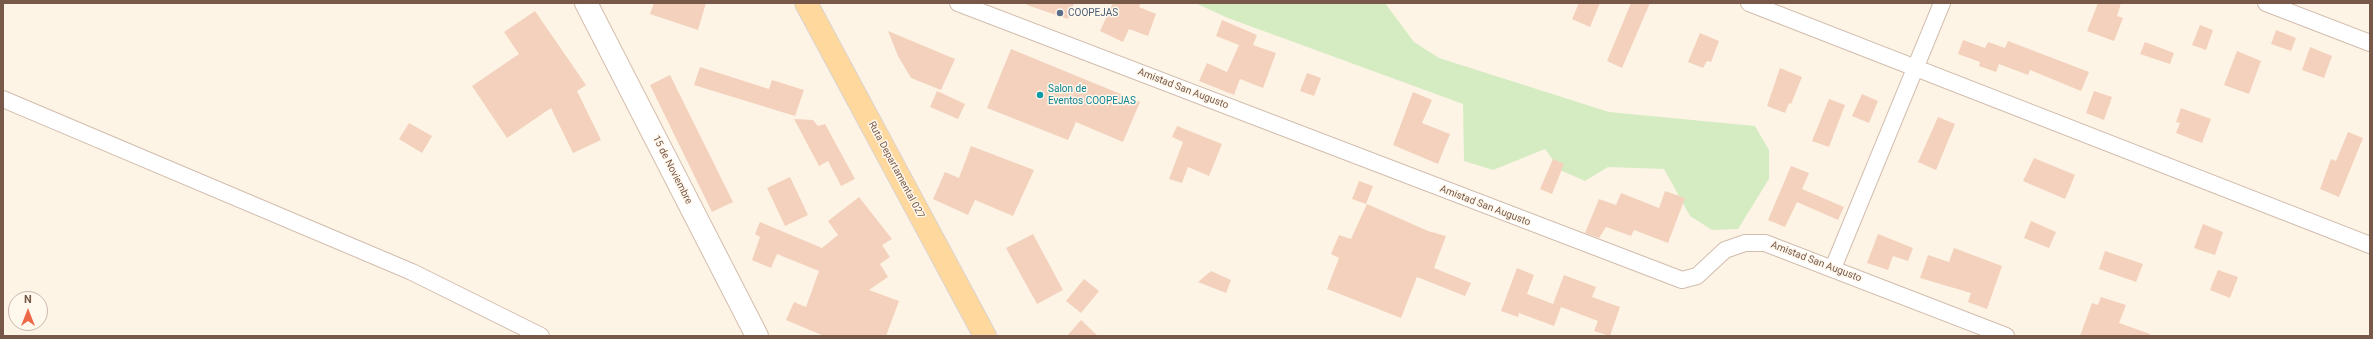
<!DOCTYPE html>
<style>
body{margin:0}
#map{position:relative;width:2373px;height:339px;overflow:hidden;background:#fdf4e6;font-family:Roboto,sans-serif}
canvas{display:block}
.frame{position:absolute;inset:0;border:4px solid #785949;pointer-events:none}
.north{position:absolute;left:8px;top:291px;width:40px;height:40px;box-sizing:border-box;background:#fff8ed;border:1px solid #c9b8ab;border-radius:50%;rotate:0deg;font-size:11px;font-weight:700;line-height:16px;text-align:center;color:#785949}
.north::after{content:'';display:block;margin:auto;width:14px;height:18px;background:#ec6846;clip-path:polygon(50% 0,100% 100%,50% 72%,0 100%)}
</style>
<div id="map">
<canvas width="2373" height="339"></canvas>
<div class="frame"></div>
<div class="north">N</div>
</div>
<script>
const context = document.querySelector('canvas').getContext('2d');
context.lineJoin = 'round';
function fillPath(path, color) {
  context.fillStyle = color;
  context.fill(path, 'evenodd');
}
function stroke(path, color, width, dash) {
  context.strokeStyle = color;
  context.lineWidth = width;
  context.lineCap = dash ? 'butt' : 'round';
  context.setLineDash(dash || []);
  context.stroke(path);
}
function write(font, color, halo, rows, align = 'center') {
  context.font = font + ' Roboto,sans-serif';
  context.lineWidth = 3;
  context.setLineDash([]);
  context.textBaseline = 'middle';
  context.strokeStyle = halo;
  context.fillStyle = color;
  for (const [text, x, y, turn = 0] of rows) {
    context.save();
    context.translate(x, y);
    context.rotate((+turn || 0) * Math.PI / 180);
    context.textAlign = isNaN(turn) ? turn : align;
    if (halo) context.strokeText(text, 0, 0);
    context.fillText(text, 0, 0);
    context.restore();
  }
}
fillPath(new Path2D(`
 M 1195,3 L 1385,3 L 1414,42 L 1439,58 L 1609,112 L 1755,126 L 1769,150 L 1769,179 L 1738,229 L 1712,230 L 1690,216 L 1664,169 L 1608,167 L 1585,181 L 1560,170 L 1545,149 L 1493,170 L 1464,161 L 1463,104 L 1228,18 Z`), '#d5ecc3');
fillPath(new Path2D(`
 M 654,3 L 706,3 L 698,30 L 650,14 Z
 M 1027,3 L 1074,3 L 1068,19 L 1027,5 Z
 M 1113,3 L 1141,3 L 1139,7 L 1156,14 L 1148,36 L 1129,29 L 1123,42 L 1100,31 Z
 M 1579,3 L 1600,3 L 1590,27 L 1572,19 Z
 M 1631,3 L 1650,3 L 1622,68 L 1607,61 Z
 M 2098,3 L 2121,3 L 2117,16 L 2123,18 L 2114,41 L 2087,31 Z
 M 535,11 L 586,85 L 577,91 L 601,140 L 573,153 L 551,108 L 507,138 L 472,86 L 519,54 L 504,32 Z
 M 1222,20 L 1257,35 L 1253,45 L 1276,53 L 1263,88 L 1240,79 L 1234,95 L 1199,81 L 1207,63 L 1227,72 L 1239,45 L 1216,36 Z
 M 2200,25 L 2213,30 L 2206,50 L 2192,45 Z
 M 2276,30 L 2296,38 L 2291,51 L 2271,44 Z
 M 888,31 L 955,59 L 941,90 L 911,78 L 898,56 Z
 M 1700,33 L 1719,41 L 1711,62 L 1707,61 L 1703,68 L 1688,62 Z
 M 1963,40 L 1985,48 L 1988,42 L 2005,48 L 2008,41 L 2089,72 L 2081,91 L 2030,70 L 2028,75 L 1999,64 L 1996,72 L 1979,66 L 1980,62 L 1958,54 Z
 M 2145,42 L 2174,53 L 2170,64 L 2140,54 Z
 M 2310,47 L 2332,56 L 2324,78 L 2302,70 Z
 M 1011,49 L 1140,102 L 1123,142 L 1076,122 L 1068,140 L 987,108 Z
 M 2237,51 L 2261,61 L 2249,94 L 2224,85 Z
 M 700,67 L 769,89 L 772,80 L 804,90 L 795,116 L 694,85 Z
 M 1780,68 L 1802,77 L 1791,104 L 1789,103 L 1785,113 L 1767,106 Z
 M 1307,73 L 1321,78 L 1314,96 L 1300,91 Z
 M 670,75 L 733,202 L 712,212 L 650,85 Z
 M 937,91 L 965,104 L 958,119 L 930,107 Z
 M 2094,91 L 2112,97 L 2104,120 L 2086,113 Z
 M 1413,92 L 1432,100 L 1422,123 L 1450,134 L 1438,164 L 1393,145 Z
 M 1862,94 L 1878,101 L 1869,123 L 1852,116 Z
 M 1829,99 L 1845,105 L 1829,147 L 1812,141 Z
 M 2181,108 L 2211,119 L 2202,143 L 2176,133 L 2180,123 L 2176,122 Z
 M 1938,117 L 1955,124 L 1936,170 L 1918,162 Z
 M 794,119 L 813,120 L 818,126 L 825,124 L 855,179 L 841,186 L 828,161 L 819,166 Z
 M 409,123 L 432,136 L 422,153 L 399,139 Z
 M 1177,126 L 1222,144 L 1209,176 L 1188,167 L 1182,183 L 1169,179 L 1183,142 L 1172,137 Z
 M 2348,132 L 2363,138 L 2339,197 L 2320,189 L 2331,159 L 2336,161 Z
 M 971,146 L 1034,170 L 1013,216 L 975,200 L 968,215 L 933,199 L 945,172 L 959,178 Z
 M 2034,158 L 2075,175 L 2065,199 L 2023,181 Z
 M 1553,159 L 1564,164 L 1552,194 L 1540,189 Z
 M 1791,166 L 1809,173 L 1802,189 L 1844,207 L 1838,220 L 1797,202 L 1785,227 L 1768,220 Z
 M 790,177 L 808,215 L 785,226 L 767,188 Z
 M 1359,181 L 1373,186 L 1366,204 L 1352,199 Z
 M 1665,191 L 1685,198 L 1668,243 L 1634,230 L 1631,236 L 1606,227 L 1599,238 L 1585,233 L 1599,199 L 1616,205 L 1621,193 L 1659,208 Z
 M 859,197 L 892,239 L 882,245 L 890,257 L 880,264 L 888,277 L 869,290 L 899,301 L 886,336 L 824,336 L 786,320 L 794,302 L 806,307 L 819,271 L 777,254 L 771,268 L 752,260 L 760,237 L 755,234 L 760,222 L 822,248 L 838,235 L 828,221 Z
 M 1367,204 L 1428,231 L 1446,236 L 1434,268 L 1471,283 L 1465,296 L 1417,277 L 1401,318 L 1327,289 L 1339,258 L 1331,254 L 1339,235 L 1351,239 Z
 M 2031,221 L 2056,232 L 2049,248 L 2024,238 Z
 M 2203,224 L 2223,232 L 2215,255 L 2194,248 Z
 M 1033,234 L 1063,290 L 1037,304 L 1006,248 Z
 M 1878,234 L 1913,248 L 1908,261 L 1893,256 L 1888,270 L 1867,263 Z
 M 1954,248 L 2002,266 L 1987,309 L 1968,302 L 1971,293 L 1920,278 L 1928,255 L 1949,262 Z
 M 2105,251 L 2143,264 L 2136,282 L 2099,269 Z
 M 1517,268 L 1534,275 L 1527,294 L 1553,304 L 1564,275 L 1596,287 L 1592,297 L 1620,307 L 1610,336 L 1594,331 L 1598,321 L 1561,307 L 1554,326 L 1519,313 L 1518,317 L 1501,311 Z
 M 2218,270 L 2238,277 L 2230,298 L 2210,290 Z
 M 1211,271 L 1231,280 L 1226,293 L 1198,282 Z
 M 1084,279 L 1099,291 L 1081,313 L 1066,301 Z
 M 2101,297 L 2126,305 L 2119,323 L 2150,334 L 2150,336 L 2080,336 L 2092,303 L 2098,305 Z
 M 1081,320 L 1098,336 L 1067,336 Z`), '#f4d1bc');
const street = new Path2D(`
 M 958,3 L 1682,280 L 1697,276 L 1725,250 L 1745,243 L 1765,243 L 2006,336
 M 1749,3 L 2370,245
 M 2266,3 L 2370,43
 M 3,99 L 412,272 L 541,336
 M 1833,268 L 1942,3`);
const secondary = new Path2D(`
 M 586,3 L 757,336`);
const primary = new Path2D(`
 M 806,3 L 985,336`);
stroke(street, '#d2bdae', 18);
stroke(secondary, '#d5bdab', 24);
stroke(primary, '#dcd4d0', 24);
stroke(street, '#fff', 16);
stroke(secondary, '#fff', 22);
stroke(primary, '#fed89c', 22);
for (const [x, y, r, color] of [
 [1060,13,4,"#5c6f8a"],
 [1040,95,4,"#0f9aa8"]
]) {
  const dot = new Path2D();
  dot.arc(x, y, r, 0, 2 * Math.PI);
  context.fillStyle = color;
  context.fill(dot);
  stroke(dot, '#fff8ed', 1.5);
}
write('10px', '#4e5e75', '#fff8ed', [
 ["COOPEJAS",1068,13]
], 'left');
write('10px', '#0d838f', '#fff8ed', [
 ["Salon de",1048,89],
 ["Eventos COOPEJAS",1048,101]
], 'left');
write('10px', '#785949', '#fff8ed', [
 ["Amistad San Augusto",1183,89,21],
 ["15 de Noviembre",672,170,63],
 ["Ruta Departamental 027",896,170,62],
 ["Amistad San Augusto",1485,206,21],
 ["Amistad San Augusto",1816,262,21]
]);
</script>
